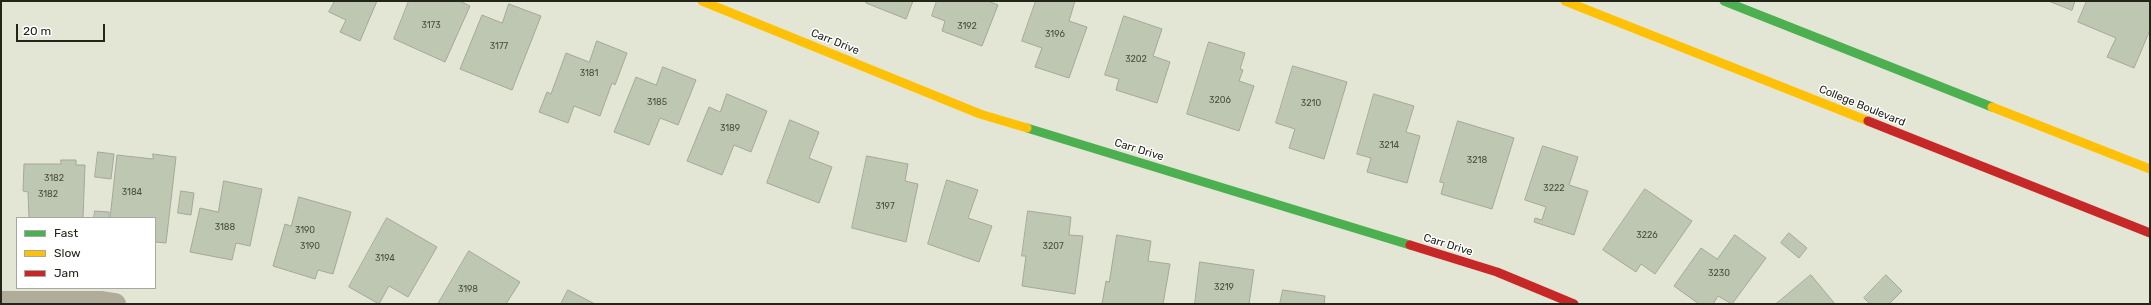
<!DOCTYPE html>
<style>
body{margin:0}
#map{position:relative;width:2151px;height:305px;overflow:hidden;background:#e4e6d5;font-family:Rubik,sans-serif}
canvas{display:block}
.frame{position:absolute;inset:0;border:2px solid #232519;pointer-events:none}
.legend{position:absolute;left:16px;top:217px;width:140px;height:72px;box-sizing:border-box;background:#fff;border:1px solid #a7a8a3;margin:0;padding:5px 7px;list-style:none;font-size:12px;color:#232519}
.legend li{display:flex;align-items:center;gap:8px;height:20px}
.legend b{width:20px;border:1px solid #a7a8a3}
.scale{position:absolute;left:16px;top:24px;width:89px;height:18px;box-sizing:border-box;border:2px solid #232519;border-top:0;padding-left:5px;font-size:12px;line-height:14px;white-space:nowrap;color:#232519;-webkit-text-stroke:3px #fff;paint-order:stroke}
</style>
<div id="map">
<canvas width="2151" height="305"></canvas>
<div class="frame"></div>
<ul class="legend">
<li><b style="height:5px;background:#4caf50"></b>Fast</li>
<li><b style="height:5px;background:#ffc107"></b>Slow</li>
<li><b style="height:5px;background:#c62828"></b>Jam</li>
</ul>
<div class="scale">20 m</div>
</div>
<script>
const context = document.querySelector('canvas').getContext('2d');
context.lineJoin = 'round';
function fillPath(path, color) {
  context.fillStyle = color;
  context.fill(path, 'evenodd');
}
function stroke(path, color, width, dash) {
  context.strokeStyle = color;
  context.lineWidth = width;
  context.lineCap = dash ? 'butt' : 'round';
  context.setLineDash(dash || []);
  context.stroke(path);
}
function write(font, color, halo, rows, align = 'center') {
  context.font = font + ' Rubik,sans-serif';
  context.lineWidth = 3;
  context.setLineDash([]);
  context.textBaseline = 'middle';
  context.strokeStyle = halo;
  context.fillStyle = color;
  for (const [text, x, y, turn = 0] of rows) {
    context.save();
    context.translate(x, y);
    context.rotate((+turn || 0) * Math.PI / 180);
    context.textAlign = isNaN(turn) ? turn : align;
    if (halo) context.strokeText(text, 0, 0);
    context.fillText(text, 0, 0);
    context.restore();
  }
}
const building = new Path2D(`
 M 335,1 L 377,1 L 360,41 L 340,32 L 346,20 L 329,12 Z
 M 409,1 L 460,1 L 470,6 L 445,62 L 394,39 Z
 M 867,1 L 913,1 L 906,19 L 866,3 Z
 M 937,1 L 988,1 L 998,5 L 982,46 L 942,31 L 945,21 L 932,16 Z
 M 1036,1 L 1075,1 L 1069,21 L 1087,27 L 1069,78 L 1035,67 L 1042,48 L 1022,41 Z
 M 2049,1 L 2075,1 L 2072,10 Z
 M 2087,1 L 2150,1 L 2150,30 L 2134,68 L 2107,57 L 2116,38 L 2078,22 Z
 M 509,4 L 541,16 L 512,90 L 460,69 L 482,15 L 502,23 Z
 M 1124,16 L 1162,29 L 1153,56 L 1170,62 L 1157,103 L 1116,90 L 1119,79 L 1105,75 Z
 M 597,41 L 627,53 L 615,85 L 612,83 L 600,116 L 574,106 L 568,123 L 539,112 L 547,92 L 551,94 L 566,53 L 589,62 Z
 M 1209,42 L 1245,53 L 1240,69 L 1243,70 L 1239,81 L 1254,86 L 1239,131 L 1187,114 Z
 M 1293,66 L 1347,82 L 1324,159 L 1289,148 L 1295,129 L 1276,123 Z
 M 663,67 L 696,80 L 678,125 L 660,118 L 649,145 L 614,132 L 636,77 L 656,85 Z
 M 727,94 L 767,111 L 751,152 L 734,145 L 722,175 L 687,161 L 709,107 L 720,112 Z
 M 1374,94 L 1414,106 L 1406,132 L 1420,136 L 1407,183 L 1367,172 L 1371,158 L 1357,154 Z
 M 790,120 L 819,132 L 809,158 L 832,167 L 819,203 L 767,183 Z
 M 1458,121 L 1514,138 L 1492,209 L 1441,194 L 1444,183 L 1440,182 Z
 M 1543,146 L 1578,157 L 1569,185 L 1588,191 L 1574,235 L 1534,222 L 1535,218 L 1542,220 L 1546,207 L 1525,200 Z
 M 98,152 L 114,154 L 111,179 L 95,177 Z
 M 153,154 L 176,157 L 166,243 L 155,242 L 155,218 L 110,218 L 117,155 L 153,159 Z
 M 867,156 L 908,164 L 905,181 L 918,184 L 906,242 L 852,228 Z
 M 61,160 L 76,160 L 76,165 L 85,165 L 83,218 L 29,218 L 28,192 L 23,191 L 24,164 L 61,164 Z
 M 947,180 L 978,190 L 968,218 L 992,226 L 979,262 L 928,244 Z
 M 224,181 L 262,189 L 250,246 L 236,243 L 232,260 L 190,252 L 200,208 L 218,212 Z
 M 1645,189 L 1692,221 L 1655,274 L 1641,264 L 1636,272 L 1603,250 Z
 M 181,191 L 194,193 L 191,215 L 178,213 Z
 M 299,197 L 351,212 L 333,274 L 318,270 L 315,279 L 273,266 L 285,224 L 291,226 Z
 M 95,211 L 109,212 L 109,218 L 94,218 Z
 M 1028,211 L 1071,217 L 1069,235 L 1083,236 L 1075,294 L 1022,286 L 1026,256 L 1022,256 Z
 M 387,218 L 437,247 L 408,297 L 389,286 L 379,304 L 349,287 Z
 M 1789,233 L 1807,248 L 1799,258 L 1781,243 Z
 M 1117,235 L 1151,241 L 1148,261 L 1170,264 L 1163,304 L 1102,304 L 1106,281 L 1109,282 Z
 M 1735,235 L 1766,258 L 1732,304 L 1718,296 L 1713,304 L 1699,304 L 1674,286 L 1701,248 L 1717,259 Z
 M 469,251 L 520,282 L 506,304 L 438,304 Z
 M 1200,262 L 1254,270 L 1249,304 L 1195,304 Z
 M 1811,275 L 1835,304 L 1776,304 Z
 M 1886,275 L 1902,291 L 1889,304 L 1870,304 L 1864,298 Z
 M 568,290 L 595,304 L 561,304 Z
 M 1283,290 L 1325,296 L 1324,304 L 1280,304 Z`);
fillPath(building, '#bec7b1');
stroke(building, '#a4a79b', 1);
stroke(new Path2D(`
 M 1,302 L 102,302 L 115,304`), '#afac9a', 22);
stroke(new Path2D(`
 M 1724,1 L 1992,107
 M 1027,128 L 1410,245`), '#4caf50', 9);
stroke(new Path2D(`
 M 702,1 L 980,114 L 1027,128
 M 1565,1 L 1868,121
 M 1992,107 L 2150,169`), '#ffc107', 9);
stroke(new Path2D(`
 M 1868,121 L 2150,233
 M 1410,245 L 1497,272 L 1574,304`), '#c62828', 9);
write('9px', '#4a4e3f', null, [
 ["3173",431,25],
 ["3192",967,26],
 ["3196",1055,34],
 ["3177",499,46],
 ["3202",1136,59],
 ["3181",589,73],
 ["3206",1220,100],
 ["3185",657,102],
 ["3210",1311,103],
 ["3189",730,128],
 ["3214",1389,145],
 ["3218",1477,160],
 ["3182",54,178],
 ["3222",1554,188],
 ["3184",132,192],
 ["3182",48,194],
 ["3197",885,206],
 ["3188",225,227],
 ["3190",305,230],
 ["3226",1647,235],
 ["3190",310,246],
 ["3207",1053,246],
 ["3194",385,258],
 ["3230",1719,273],
 ["3219",1224,287],
 ["3198",468,289]
]);
write('11px', '#232519', '#fff', [
 ["Carr Drive",835,42,22],
 ["College Boulevard",1862,106,22],
 ["Carr Drive",1139,150,17],
 ["Carr Drive",1448,245,17]
]);
</script>
